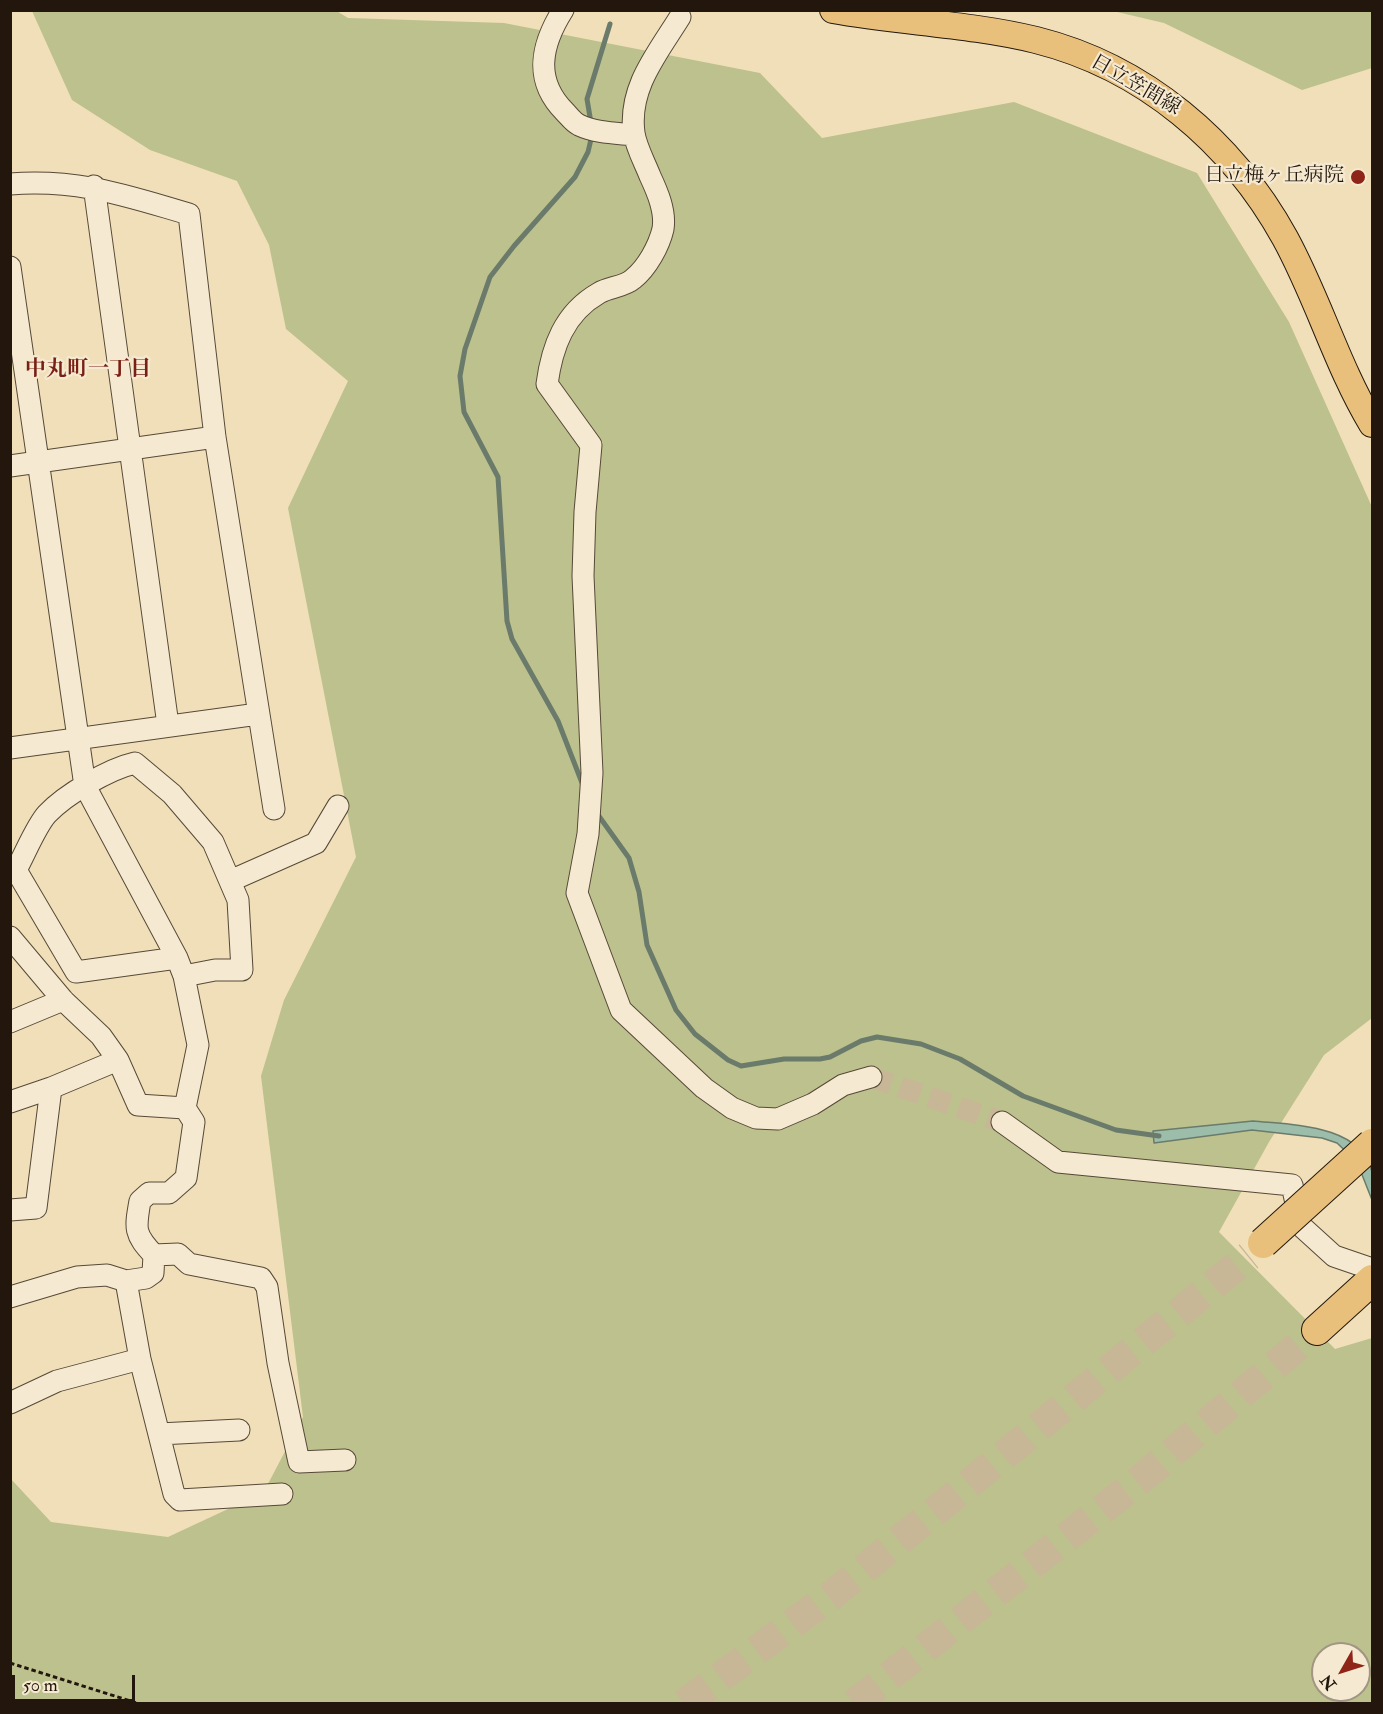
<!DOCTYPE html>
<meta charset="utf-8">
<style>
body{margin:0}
#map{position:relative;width:1383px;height:1714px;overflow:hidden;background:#f0dfb8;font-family:"IM FELL Double Pica",serif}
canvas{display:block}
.frame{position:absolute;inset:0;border:12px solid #23170d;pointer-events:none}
.north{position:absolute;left:1311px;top:1642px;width:60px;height:60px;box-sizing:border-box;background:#f5ead1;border:2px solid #a19683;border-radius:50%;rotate:231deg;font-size:16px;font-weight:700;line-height:24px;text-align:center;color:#23170d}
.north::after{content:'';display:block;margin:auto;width:21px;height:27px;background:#8f2418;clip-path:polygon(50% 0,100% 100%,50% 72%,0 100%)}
.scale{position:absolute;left:12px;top:1675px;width:123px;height:27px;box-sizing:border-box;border:3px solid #23170d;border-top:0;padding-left:8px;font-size:18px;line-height:21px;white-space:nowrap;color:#23170d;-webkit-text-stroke:4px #f5ead1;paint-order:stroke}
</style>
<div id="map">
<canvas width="1383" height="1714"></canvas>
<div class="frame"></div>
<div class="north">N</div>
<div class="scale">50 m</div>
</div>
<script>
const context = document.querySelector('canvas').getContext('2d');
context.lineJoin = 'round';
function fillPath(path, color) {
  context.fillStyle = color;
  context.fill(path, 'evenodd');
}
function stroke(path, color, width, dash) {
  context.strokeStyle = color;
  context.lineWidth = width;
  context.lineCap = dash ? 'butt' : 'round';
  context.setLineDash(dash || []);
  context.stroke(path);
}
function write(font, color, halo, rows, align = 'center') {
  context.font = font + ' "IM FELL Double Pica","Noto Serif JP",serif';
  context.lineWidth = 4.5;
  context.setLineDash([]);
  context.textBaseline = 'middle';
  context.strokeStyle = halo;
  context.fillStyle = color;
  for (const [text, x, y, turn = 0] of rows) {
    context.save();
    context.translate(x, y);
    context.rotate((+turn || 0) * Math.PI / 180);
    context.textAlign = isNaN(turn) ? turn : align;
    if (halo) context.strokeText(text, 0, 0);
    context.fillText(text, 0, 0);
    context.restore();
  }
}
fillPath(new Path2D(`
 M 335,10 L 348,18 L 504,23 L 760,73 L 822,138 L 1014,102 L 1197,173 L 1289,322 L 1372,507 L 1372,1018 L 1324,1055 L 1269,1142 L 1219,1232 L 1335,1349 L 1372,1338 L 1372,1703 L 11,1703 L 10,1478 L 51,1522 L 168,1537 L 258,1495 L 269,1482 L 303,1417 L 261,1076 L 284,1000 L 356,857 L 288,508 L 348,381 L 286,329 L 269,245 L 237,181 L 150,150 L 72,100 L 32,11 ZM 1323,1654 L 1359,1654 L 1359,1690 L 1323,1690 Z
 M 1113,11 L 1372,11 L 1372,68 L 1302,90 L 1164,23 Z`), '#bcc18d');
const water = new Path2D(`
 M 1253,1121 C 1291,1125 1361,1124 1372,1172 C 1374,1180 1372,1191 1372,1200 L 1357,1162 L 1337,1143 L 1322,1138 L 1252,1130 L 1154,1143 L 1153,1131 Z`);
fillPath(water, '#9bbdaa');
stroke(water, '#6b7b6b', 1.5);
stroke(new Path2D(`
 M 591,123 L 587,99 L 610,24
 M 584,788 L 558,721 L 512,639 L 507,621 L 498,477 L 464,412 L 460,376 L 465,349 L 490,277 L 514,246 L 575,177 L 588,152 L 592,135
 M 596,812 L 629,858 L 639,892 L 647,945 L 676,1010 L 695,1034 L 728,1060 L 741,1066 L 784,1059 L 820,1059 L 830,1057 L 861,1041 L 877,1037 L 921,1044 L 960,1059 L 1023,1096 L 1116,1130 L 1159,1136`), '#6b7b6b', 5);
stroke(new Path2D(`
 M 871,1077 L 1002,1122`), '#c7b796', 21, [21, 10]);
stroke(new Path2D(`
 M 684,1704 L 837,1591 L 1249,1256
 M 854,1704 L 1146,1475 L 1317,1330`), '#c7b796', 30, [30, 15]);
const minor = new Path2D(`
 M 563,10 C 541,45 533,80 565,112 C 569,116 573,122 579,125 C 596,133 615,133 634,135
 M 680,17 C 657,54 628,88 634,133 C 636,147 645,163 650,176 C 657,191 666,211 663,229 C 659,246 647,268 633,279 C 624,287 609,287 599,293 C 564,313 552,347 547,384 L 591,445 L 585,512 L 583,576 L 592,773 L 588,834 L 577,893 L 621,1010 L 704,1088 L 732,1108 L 756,1118 L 778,1119 L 813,1104 L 843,1085 L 871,1077
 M 10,184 C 80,179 123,195 189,214 L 215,437 L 274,809
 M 94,186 L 168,725
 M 10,267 L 85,786 L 177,958 L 184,976 L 198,1045 L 185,1108 L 194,1122 L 186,1178 L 169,1193 L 149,1193 L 140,1201 C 135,1229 134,1234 154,1255 L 153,1273 L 146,1278 L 126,1281 L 107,1275 L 77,1277 L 10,1297
 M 10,466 L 215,437
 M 10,748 L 258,714
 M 230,881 L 316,843 L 338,806
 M 10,937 L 63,1000 L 101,1036 L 118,1060 L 51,1088 L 36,1208 L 10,1210
 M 177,958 L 76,972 L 16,870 C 25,854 36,826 47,814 C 66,794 109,769 135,763 L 172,794 L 213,842 L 238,900 L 242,970 L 215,970 L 184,976
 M 10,1022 L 63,1000
 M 118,1060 L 138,1105 L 185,1108
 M 10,1102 L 51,1088
 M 1002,1122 L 1058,1162 L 1292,1185 L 1301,1226 L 1334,1256 L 1372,1269
 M 154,1255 L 178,1254 L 189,1264 L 261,1278 L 267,1287 L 278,1363 L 299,1462 L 345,1460
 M 126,1281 L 140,1359 L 174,1494 L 180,1500 L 282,1494
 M 10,1403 L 57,1381 L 140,1359
 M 159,1434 L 239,1430`);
const major = new Path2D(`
 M 833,10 C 900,22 970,24 1036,40 C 1144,67 1232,142 1285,238 C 1318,298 1337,366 1372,424`);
const highway = new Path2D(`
 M 1317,1330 L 1372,1280`);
stroke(minor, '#564938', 23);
stroke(major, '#23170d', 28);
stroke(highway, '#23170d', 32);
stroke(new Path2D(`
 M 10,1663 L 140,1704`), '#23170d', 3, [4.5, 3]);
stroke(minor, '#f5ead1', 21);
stroke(major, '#e8c07c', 26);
stroke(highway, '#e8c07c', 30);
const highwayBridge = new Path2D(`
 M 1263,1243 L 1372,1144`);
stroke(highwayBridge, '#23170d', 32, []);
stroke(highwayBridge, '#e8c07c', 30);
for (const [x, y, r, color] of [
 [1358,177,8,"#8f2418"]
]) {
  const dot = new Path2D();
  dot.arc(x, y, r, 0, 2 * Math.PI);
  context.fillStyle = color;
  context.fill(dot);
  stroke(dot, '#f5ead1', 2);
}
write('20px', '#23170d', '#f5ead1', [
 ["日立笠間線",1135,86,30]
]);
write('20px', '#23170d', '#f5ead1', [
 ["日立梅ヶ丘病院",1344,177]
], 'right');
write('bold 21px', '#7a1f14', '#f5ead1', [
 ["中丸町一丁目",88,370]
]);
</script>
